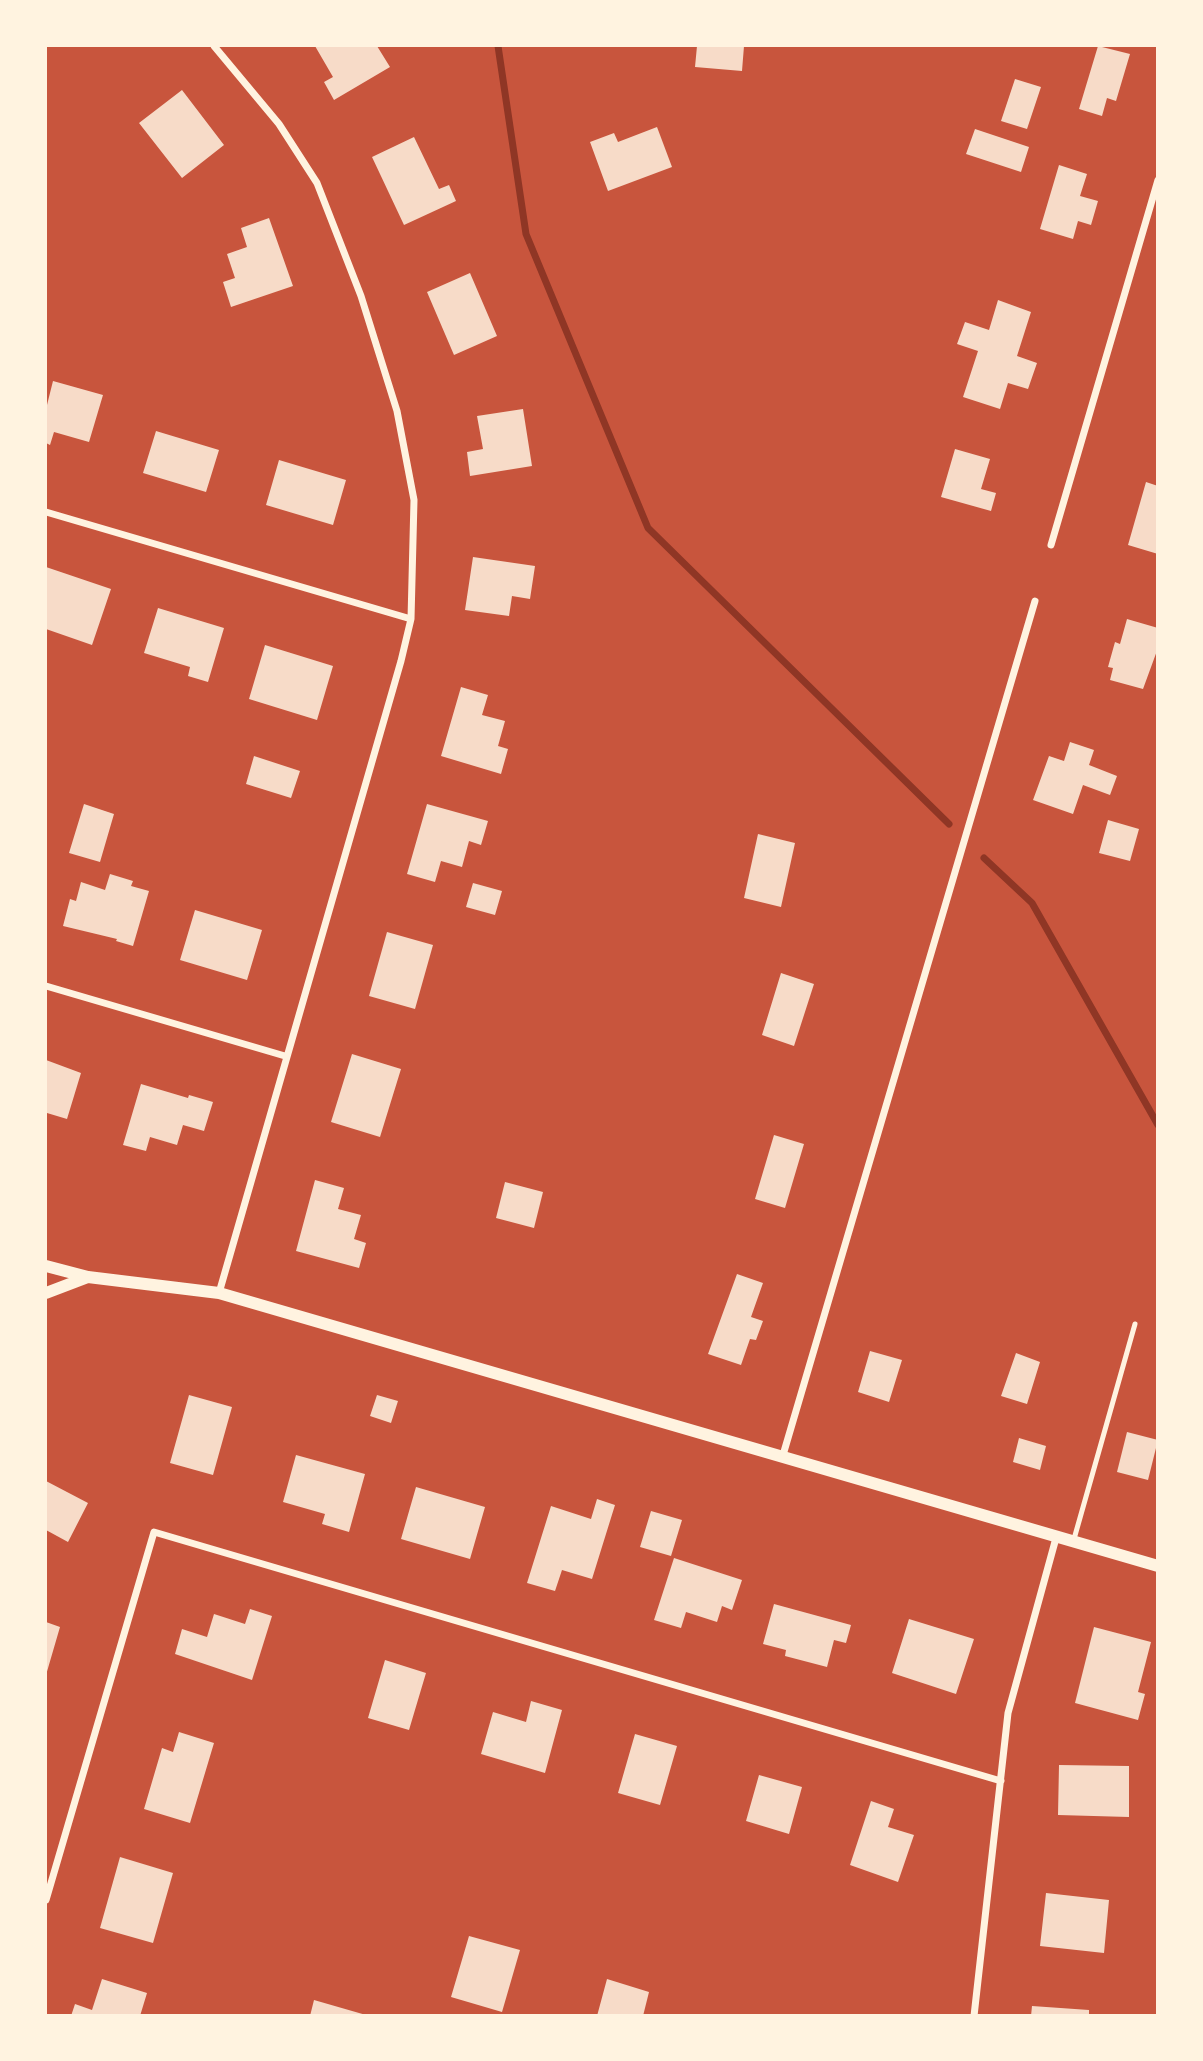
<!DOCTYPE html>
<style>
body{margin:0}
#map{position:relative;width:1203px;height:2061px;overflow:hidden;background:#c8553d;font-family:"Source Serif 4",serif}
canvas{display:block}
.frame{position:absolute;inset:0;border:47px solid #fff3e0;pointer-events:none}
</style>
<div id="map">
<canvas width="1203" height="2061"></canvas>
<div class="frame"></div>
</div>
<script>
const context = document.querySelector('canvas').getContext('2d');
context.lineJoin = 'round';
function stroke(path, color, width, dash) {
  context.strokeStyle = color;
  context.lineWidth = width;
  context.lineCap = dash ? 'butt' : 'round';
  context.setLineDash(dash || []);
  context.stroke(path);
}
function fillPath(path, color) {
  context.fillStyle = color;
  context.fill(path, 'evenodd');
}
stroke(new Path2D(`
 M 498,46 L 526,234 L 648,528 L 949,824
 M 984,858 L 1032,903 L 1158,1125`), '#8f3625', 7);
fillPath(new Path2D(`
 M 315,46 L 377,46 L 390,67 L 334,100 L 324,82 L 333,77 Z
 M 697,46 L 744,46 L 742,71 L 695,67 Z
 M 1098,46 L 1130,54 L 1116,101 L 1107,98 L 1102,116 L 1079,109 Z
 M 1015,79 L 1041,87 L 1027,129 L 1001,121 Z
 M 182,90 L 224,145 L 182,178 L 139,123 Z
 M 657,127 L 672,167 L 608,191 L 590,142 L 614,133 L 618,142 Z
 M 975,129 L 1029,147 L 1021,172 L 966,154 Z
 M 414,137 L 439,189 L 449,185 L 456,201 L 404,225 L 372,157 Z
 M 1059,165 L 1087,174 L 1080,196 L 1098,201 L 1091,225 L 1078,221 L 1073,239 L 1040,229 Z
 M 269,218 L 293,286 L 231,307 L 223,282 L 235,278 L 227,254 L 247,247 L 241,228 Z
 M 470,273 L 497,336 L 454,355 L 427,292 Z
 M 998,300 L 1031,312 L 1017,356 L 1037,363 L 1028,389 L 1008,383 L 1000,409 L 963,397 L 978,351 L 957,344 L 965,322 L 989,330 Z
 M 53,381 L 103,395 L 89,442 L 54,432 L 50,445 L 46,443 L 46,409 Z
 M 523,409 L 532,466 L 470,476 L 467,452 L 483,449 L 477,416 Z
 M 156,431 L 219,450 L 206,492 L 143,473 Z
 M 955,449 L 990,459 L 981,489 L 996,493 L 991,511 L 941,497 Z
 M 279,460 L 346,480 L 333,525 L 266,505 Z
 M 1146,482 L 1158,486 L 1158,554 L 1128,545 Z
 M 473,557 L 535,566 L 530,599 L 512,596 L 509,616 L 465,610 Z
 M 46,567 L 111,589 L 92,645 L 46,629 Z
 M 158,608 L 224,628 L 208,682 L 188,676 L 190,667 L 144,653 Z
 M 1127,619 L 1158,628 L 1158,648 L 1143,689 L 1110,680 L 1113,668 L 1108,667 L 1115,642 L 1120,644 Z
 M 265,645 L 333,666 L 317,720 L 249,699 Z
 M 461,687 L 488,695 L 482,715 L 505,721 L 498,746 L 508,749 L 501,774 L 441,756 Z
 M 1070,742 L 1094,750 L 1089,765 L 1117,776 L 1110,795 L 1083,785 L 1073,814 L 1033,800 L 1049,756 L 1064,761 Z
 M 254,756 L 300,771 L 291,798 L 246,784 Z
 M 84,804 L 114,814 L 100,862 L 69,853 Z
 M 427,804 L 488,821 L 481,845 L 469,841 L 462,867 L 441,861 L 435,882 L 407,874 Z
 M 1108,820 L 1139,829 L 1130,861 L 1099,853 Z
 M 758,834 L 795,843 L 781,907 L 744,898 Z
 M 110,874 L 133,881 L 131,886 L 149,891 L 133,946 L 116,941 L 117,939 L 63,926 L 70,899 L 76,901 L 81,882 L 105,890 Z
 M 473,883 L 502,891 L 495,915 L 466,907 Z
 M 195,910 L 262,930 L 247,980 L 180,960 Z
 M 387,932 L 433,945 L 415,1009 L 369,996 Z
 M 781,973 L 814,984 L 794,1046 L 762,1035 Z
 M 352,1054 L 401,1069 L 380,1137 L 331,1122 Z
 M 46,1060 L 81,1073 L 67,1119 L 47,1113 Z
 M 141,1084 L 188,1098 L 189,1095 L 213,1102 L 204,1131 L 183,1125 L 177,1145 L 150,1137 L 146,1151 L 123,1145 Z
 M 774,1135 L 804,1144 L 785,1208 L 755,1199 Z
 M 315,1180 L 344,1188 L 338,1209 L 361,1215 L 354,1239 L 366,1243 L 359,1268 L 296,1251 Z
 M 505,1182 L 543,1192 L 534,1228 L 496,1218 Z
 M 737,1274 L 763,1283 L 751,1317 L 763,1321 L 756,1340 L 750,1339 L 741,1365 L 708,1354 Z
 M 870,1351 L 902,1360 L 889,1402 L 858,1392 Z
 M 1016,1353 L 1040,1362 L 1027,1404 L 1001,1396 Z
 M 189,1395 L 232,1407 L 213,1475 L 170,1463 Z
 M 377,1395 L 398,1401 L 391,1423 L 370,1416 Z
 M 1127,1432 L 1158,1440 L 1148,1480 L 1117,1472 Z
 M 1019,1438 L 1046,1446 L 1040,1470 L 1013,1462 Z
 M 296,1455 L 365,1474 L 349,1532 L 322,1524 L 325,1514 L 283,1502 Z
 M 46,1481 L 88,1503 L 68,1542 L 46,1530 Z
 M 416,1487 L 485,1507 L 470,1559 L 401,1539 Z
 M 597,1499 L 615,1505 L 592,1579 L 562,1570 L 555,1591 L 527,1583 L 551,1506 L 591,1519 Z
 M 651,1511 L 682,1520 L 671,1556 L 640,1547 Z
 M 674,1558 L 742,1580 L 732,1610 L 722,1606 L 717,1622 L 686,1612 L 681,1628 L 654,1620 Z
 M 774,1604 L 851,1625 L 846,1643 L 834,1640 L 827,1667 L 785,1656 L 786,1650 L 763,1644 Z
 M 250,1609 L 272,1616 L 252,1680 L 175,1654 L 182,1629 L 207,1637 L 214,1614 L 245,1624 Z
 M 909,1619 L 974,1639 L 956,1694 L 892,1673 Z
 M 46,1622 L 60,1627 L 46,1675 Z
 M 1094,1627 L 1151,1642 L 1138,1692 L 1145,1694 L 1138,1720 L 1075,1703 Z
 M 385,1660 L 426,1673 L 409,1730 L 368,1718 Z
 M 531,1701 L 562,1710 L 545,1773 L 481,1754 L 493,1712 L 526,1722 Z
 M 179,1732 L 214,1743 L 190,1823 L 144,1809 L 162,1748 L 173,1752 Z
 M 635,1734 L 677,1746 L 660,1805 L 618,1793 Z
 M 1059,1765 L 1129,1766 L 1129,1817 L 1058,1815 Z
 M 759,1775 L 802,1787 L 789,1834 L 746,1821 Z
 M 871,1801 L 894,1809 L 888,1827 L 914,1835 L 898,1882 L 850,1865 Z
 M 120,1857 L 173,1873 L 153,1943 L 100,1928 Z
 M 1046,1893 L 1109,1900 L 1104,1953 L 1040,1946 Z
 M 469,1936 L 520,1950 L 502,2012 L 451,1997 Z
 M 102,1979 L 147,1993 L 140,2016 L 71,2016 L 75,2004 L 92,2010 Z
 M 607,1979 L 649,1992 L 643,2016 L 597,2016 Z
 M 314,2000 L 366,2015 L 366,2016 L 310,2016 Z
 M 1032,2006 L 1089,2010 L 1089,2016 L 1031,2016 Z`), '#f7dbc8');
stroke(new Path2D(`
 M 1074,1539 L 1135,1324`), '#fff3e0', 5);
stroke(new Path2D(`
 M 214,46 L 279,124 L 317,183 L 361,296 L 397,411 L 414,500 L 411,619 L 401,661 L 219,1293
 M 46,512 L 411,619
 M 1051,545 L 1158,180
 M 46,986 L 285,1056
 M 783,1455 L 1035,601
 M 46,1900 L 154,1532 L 1001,1781
 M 974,2016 L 1008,1713 L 1056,1538`), '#fff3e0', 7);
stroke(new Path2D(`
 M 46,1266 L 88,1277 L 219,1293 L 1158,1566
 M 46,1293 L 88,1277`), '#fff3e0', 12);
</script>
